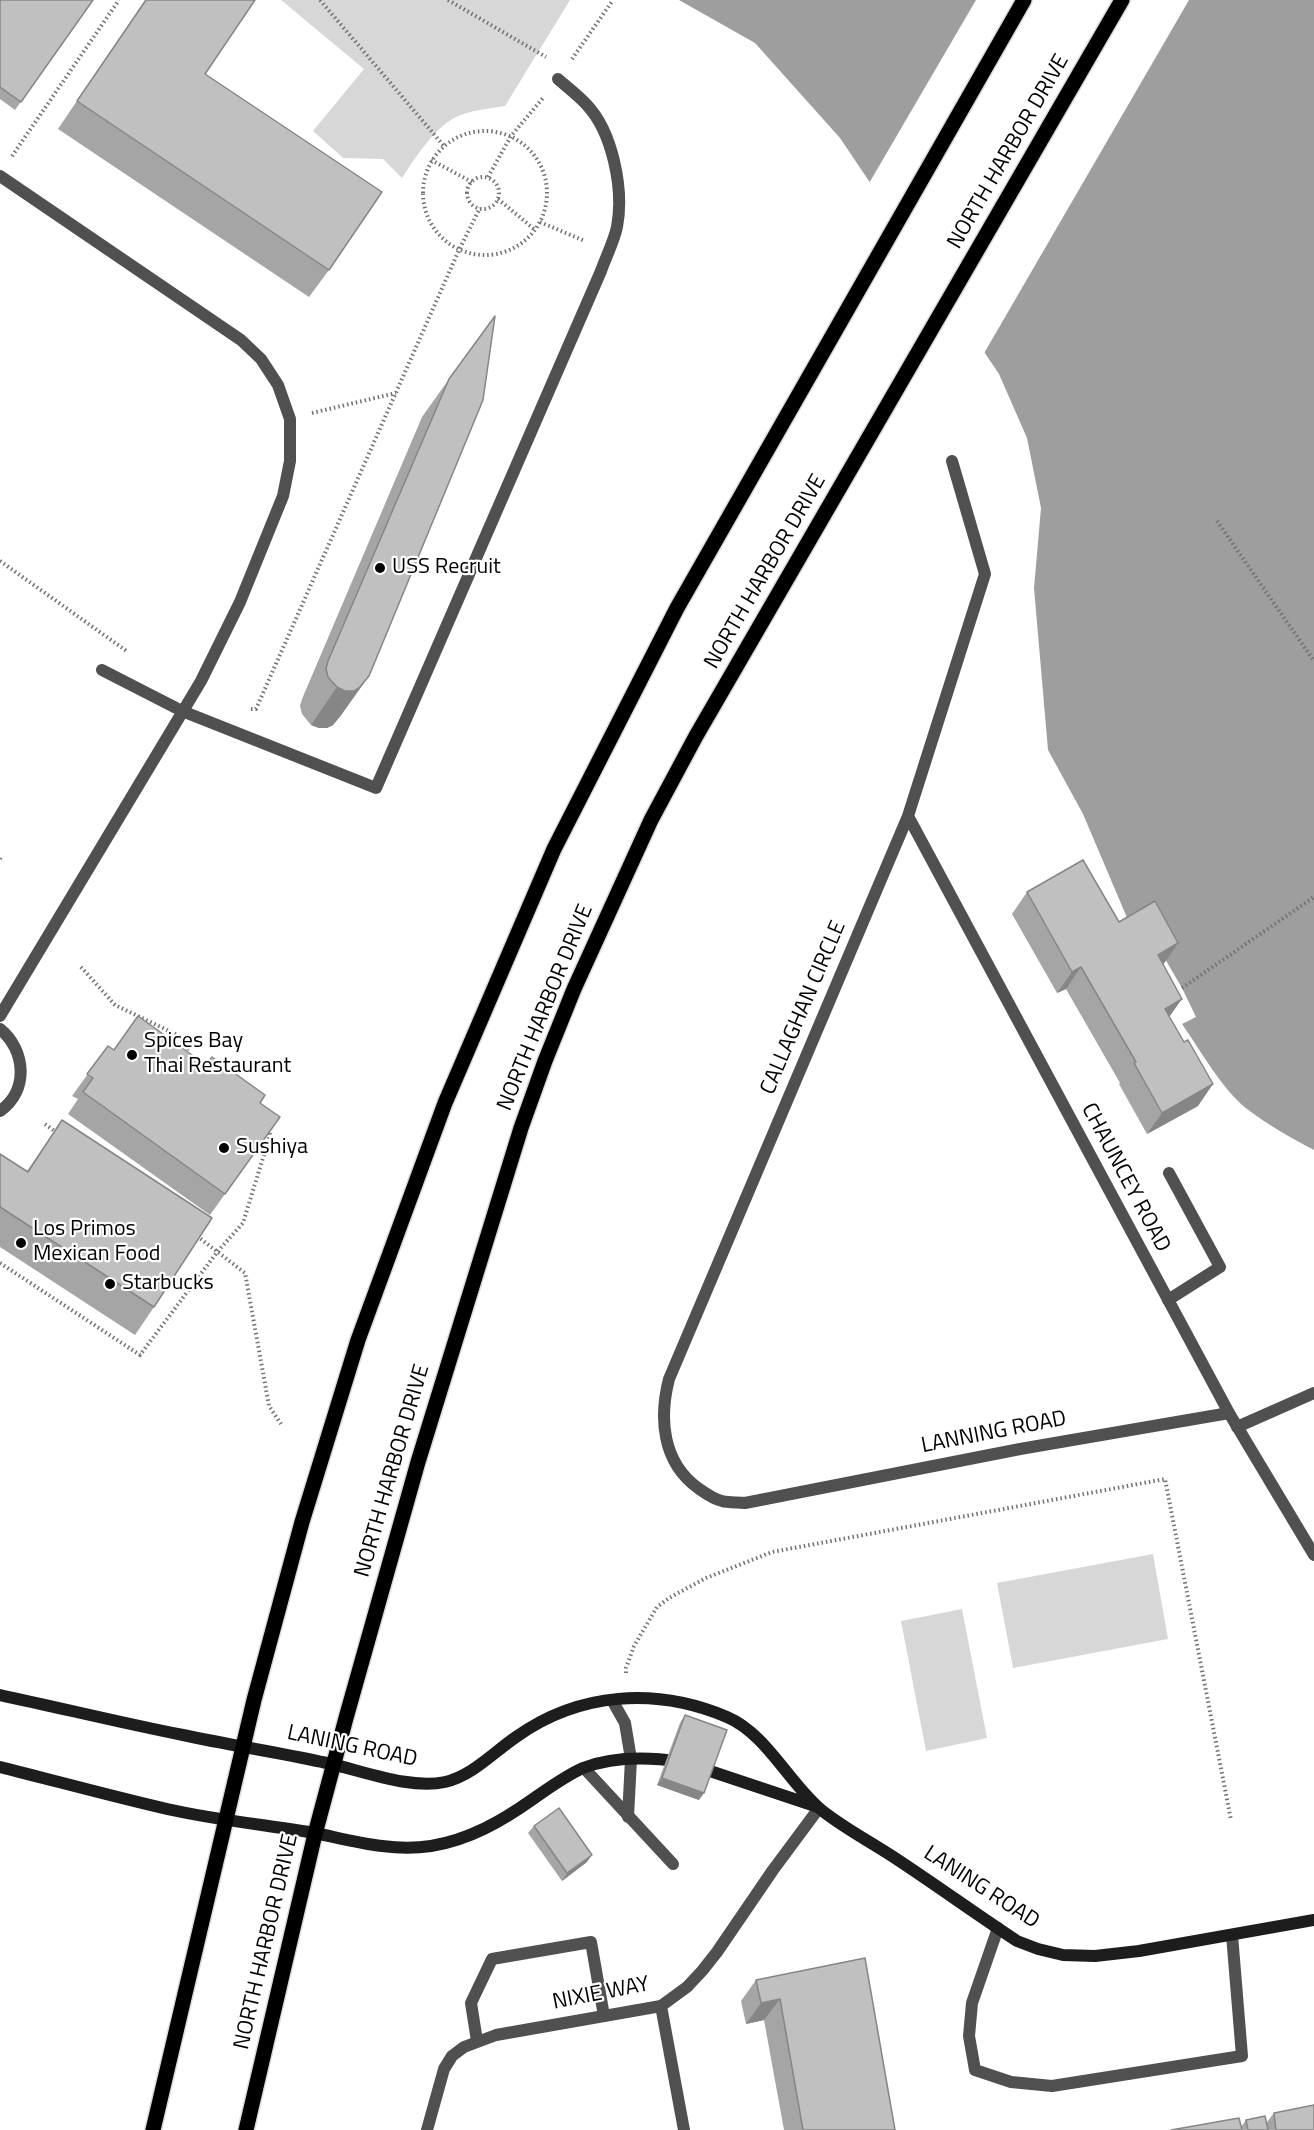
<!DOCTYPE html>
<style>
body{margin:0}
canvas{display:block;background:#fff}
</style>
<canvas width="1314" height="2130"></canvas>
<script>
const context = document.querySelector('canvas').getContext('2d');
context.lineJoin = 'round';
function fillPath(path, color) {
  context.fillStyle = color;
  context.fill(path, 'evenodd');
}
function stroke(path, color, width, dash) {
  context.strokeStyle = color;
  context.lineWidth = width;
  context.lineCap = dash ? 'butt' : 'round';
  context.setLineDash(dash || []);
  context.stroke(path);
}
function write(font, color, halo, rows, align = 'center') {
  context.font = font + ' "Titillium Web",sans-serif';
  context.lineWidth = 4.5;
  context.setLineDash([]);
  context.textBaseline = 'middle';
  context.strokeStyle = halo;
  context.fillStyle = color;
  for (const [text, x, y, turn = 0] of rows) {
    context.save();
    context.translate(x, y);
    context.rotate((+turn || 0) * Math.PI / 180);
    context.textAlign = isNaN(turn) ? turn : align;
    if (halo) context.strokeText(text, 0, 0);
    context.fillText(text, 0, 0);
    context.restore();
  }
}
fillPath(new Path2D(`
 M 281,0 L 570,0 L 505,106 C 488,109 469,110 454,118 C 434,129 415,158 402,178 L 383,159 L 343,158 L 313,131 L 364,69 Z
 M 1153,1554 L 1168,1639 L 1013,1668 L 997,1583 Z
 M 962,1609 L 987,1738 L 926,1751 L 901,1621 Z`), '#d7d7d7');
fillPath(new Path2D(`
 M 679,0 L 1314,0 L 1314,1150 C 1291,1138 1268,1125 1247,1109 C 1221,1088 1201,1051 1182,1024 L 1196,1017 L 1182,988 L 1140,916 L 1128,920 L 1083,814 L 1048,750 L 1034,588 L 1041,508 L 1027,438 L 999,374 L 840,138 L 755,43 Z`), '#9e9e9e');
fillPath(new Path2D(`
 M 976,0 L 1189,0 L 983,355 L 868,185 Z`), '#fff');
const primary = new Path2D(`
 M 153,2130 L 254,1700 L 302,1522 L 358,1340 L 445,1103 L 554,849 L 677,608 L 1024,0
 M 246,2130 L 315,1834 L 346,1718 L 418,1462 L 521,1128 L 545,1061 L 574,989 L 651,820 L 696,736 L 1122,0`);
stroke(primary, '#dbdbdb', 18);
stroke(new Path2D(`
 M 320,0 L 444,146
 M 448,0 L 546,57
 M 572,59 L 613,0
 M423 193a62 62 0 1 1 124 0a62 62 0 1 1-124 0Z
 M 12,156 L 119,0
 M 431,160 L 472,182
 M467 193a16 16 0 1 1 32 0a16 16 0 1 1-32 0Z
 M 488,177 L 511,136 L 543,98
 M 498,199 L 534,229
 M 540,222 L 585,241
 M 312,413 L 396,393
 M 1217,521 L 1314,661
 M 0,561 L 128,652
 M 251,709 L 256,709 L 459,250 L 480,208
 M 0,859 L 1,856
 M 81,967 L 115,1005 L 192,1042 L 184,1054
 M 1182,988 L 1314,897
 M 45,1124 L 56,1132
 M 197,1236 L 245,1273 L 269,1406 L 281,1424
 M 0,1263 L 140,1355 L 218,1251 L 243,1223 L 270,1135 L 269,1128
 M 626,1673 L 626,1668 L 634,1646 L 657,1607 L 669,1598 L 706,1578 L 772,1552 L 1165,1479 L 1231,1820`), '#727272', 4, [1.5, 3]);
stroke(new Path2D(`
 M 0,176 L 241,340 L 261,359 L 278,385 L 290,419 L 290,461 L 283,496 L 240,602 L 201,681 L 0,1016
 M 102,670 L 182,711 L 376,788 L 601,271 C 606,257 614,241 617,227 C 624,190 613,132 586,104 C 578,95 567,87 558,79
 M 0,1029 C 26,1050 29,1091 0,1111
 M 1168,1300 L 1220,1267 L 1169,1173
 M 1237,1427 L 1314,1393
 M 612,1700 L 625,1723 L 631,1759 L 628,1817
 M 584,1768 L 673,1864
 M 998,1928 L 972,2003 L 969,2036 L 975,2070 L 1011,2082 L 1052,2086 L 1242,2056 L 1232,1935
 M 661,2006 L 684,2130
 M 477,2041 L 471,2003 L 492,1959 L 591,1942 L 604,2016`), '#505050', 12);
stroke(new Path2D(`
 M 952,461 L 985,574 L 908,816 L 669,1379 C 659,1418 662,1462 698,1488 C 705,1493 713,1499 722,1501 C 729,1503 738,1502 745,1503 L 1020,1449 L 1229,1413
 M 908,816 L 1229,1413 L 1314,1555
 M 427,2130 L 444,2069 L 452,2056 L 464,2047 L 496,2035 L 661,2006 L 687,1987 L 702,1971 L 717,1952 L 773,1870 L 819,1808`), '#505050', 12);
stroke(new Path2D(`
 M 0,1695 C 61,1708 122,1723 183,1735 C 229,1745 276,1752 322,1762 C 359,1769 408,1790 445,1782 C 472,1776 494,1752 516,1737 C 579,1692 656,1687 727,1717 C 765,1733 788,1781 819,1808 C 840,1826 871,1842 895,1858 C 936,1885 976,1914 1017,1941 L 1038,1949 L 1063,1955 L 1095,1956 L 1139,1951 L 1314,1920
 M 0,1767 C 56,1781 111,1796 167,1809 C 216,1820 266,1825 315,1833 C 354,1841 391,1852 431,1846 C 469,1840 502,1821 533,1799 C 549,1788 565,1776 583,1768 C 615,1756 649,1757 681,1762
 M 698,1767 L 818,1807`), '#1d1d1d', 12);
stroke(primary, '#000', 15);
fillPath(new Path2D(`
 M 0,0 L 93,0 L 15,110 L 0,99 Z
 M 145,0 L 255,0 L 205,74 L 329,270 L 309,297 L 58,129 Z
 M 449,379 L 342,714 L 333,725 L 327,728 L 319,728 L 311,725 L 302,714 L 300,706 L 302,699 L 422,417 Z
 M 1027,892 L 1119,922 L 1163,965 L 1169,1017 L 1198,1106 L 1147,1134 L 1119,1084 L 1120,1083 L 1066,989 L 1057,993 L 1012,914 Z
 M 108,1046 L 114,1050 L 206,1065 L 280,1117 L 210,1215 L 68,1114 L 78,1099 L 72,1096 Z
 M 62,1120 L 154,1307 L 135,1335 L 0,1247 L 0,1154 L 27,1171 Z
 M 685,1715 L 699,1800 L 657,1785 L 680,1723 Z
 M 534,1826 L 587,1862 L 562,1881 L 528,1833 Z
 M 865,1958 L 895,2130 L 784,2130 L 764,2020 L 746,2024 L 741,2001 L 756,1980 Z
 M 1274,2113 L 1314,2130 L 1171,2130 L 1241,2127 L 1246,2120 L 1267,2122 Z`), '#a5a5a5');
fillPath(new Path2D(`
 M 369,676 L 342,714 L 333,725 L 327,728 L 319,728 L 311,725 L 337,687 Z
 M 1178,943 L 1163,965 L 1158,955 Z
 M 1081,967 L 1066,989 L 1057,993 L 1072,972 Z
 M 1182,999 L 1167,1020 L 1165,1009 Z
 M 1213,1084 L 1198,1106 L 1147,1134 L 1162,1113 Z
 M 662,1778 L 704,1793 L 699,1800 L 657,1785 Z
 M 592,1855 L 587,1862 L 562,1881 L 567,1873 Z
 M 780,1999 L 764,2020 L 746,2024 L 761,2003 Z`), '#868686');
const building = new Path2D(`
 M 0,0 L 93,0 L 21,102 L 0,87 Z
 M 146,0 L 255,0 L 205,74 L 382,192 L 329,270 L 77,101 Z
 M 495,316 L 483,400 L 369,676 L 359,688 L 354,691 L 345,691 L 337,687 L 328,677 L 326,669 L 328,661 L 449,379 Z
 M 1083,860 L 1119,922 L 1155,901 L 1178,943 L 1158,955 L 1182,999 L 1165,1009 L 1184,1042 L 1188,1040 L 1213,1084 L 1162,1113 L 1134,1063 L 1136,1062 L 1081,967 L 1072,972 L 1027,892 Z
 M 138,1016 L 206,1065 L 212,1057 L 265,1095 L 260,1103 L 280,1117 L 225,1194 L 83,1092 L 93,1078 L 87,1074 L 108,1046 L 114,1050 Z
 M 62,1120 L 212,1218 L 154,1307 L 0,1207 L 0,1154 L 28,1172 Z
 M 685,1715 L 727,1730 L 704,1793 L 662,1778 Z
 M 559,1808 L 592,1855 L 567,1873 L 534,1826 Z
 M 865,1958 L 895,2130 L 803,2130 L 780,1999 L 761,2003 L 756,1980 Z
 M 1314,2105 L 1314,2130 L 1276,2130 L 1274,2113 Z
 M 1265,2116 L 1268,2130 L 1248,2130 L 1246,2120 Z
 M 1239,2118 L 1242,2130 L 1171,2130 Z`);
fillPath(building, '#c0c0c0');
stroke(building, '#868686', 1.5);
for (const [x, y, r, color] of [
 [380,568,6,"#000"],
 [132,1055,6,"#000"],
 [224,1148,6,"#000"],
 [21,1243,6,"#000"],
 [110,1284,6,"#000"]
]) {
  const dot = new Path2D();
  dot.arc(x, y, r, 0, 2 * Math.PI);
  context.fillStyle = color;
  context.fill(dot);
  stroke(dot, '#fff', 2);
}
write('22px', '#000', '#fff', [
 ["NORTH HARBOR DRIVE",1009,152,-60],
 ["NORTH HARBOR DRIVE",766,572,-60],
 ["NORTH HARBOR DRIVE",546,1008,-68],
 ["CALLAGHAN CIRCLE",804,1008,-67],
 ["CHAUNCEY ROAD",1125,1178,62],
 ["LANNING ROAD",994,1433,-11],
 ["NORTH HARBOR DRIVE",393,1471,-74],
 ["LANING ROAD",352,1747,12],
 ["LANING ROAD",981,1888,33],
 ["NORTH HARBOR DRIVE",267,1942,-77],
 ["NIXIE WAY",601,1994,-11]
]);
write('22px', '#000', '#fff', [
 ["USS Recruit",392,568],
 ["Spices Bay",144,1042],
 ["Thai Restaurant",144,1067],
 ["Sushiya",236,1148],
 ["Los Primos",33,1230],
 ["Mexican Food",33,1255],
 ["Starbucks",122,1284]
], 'left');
</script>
